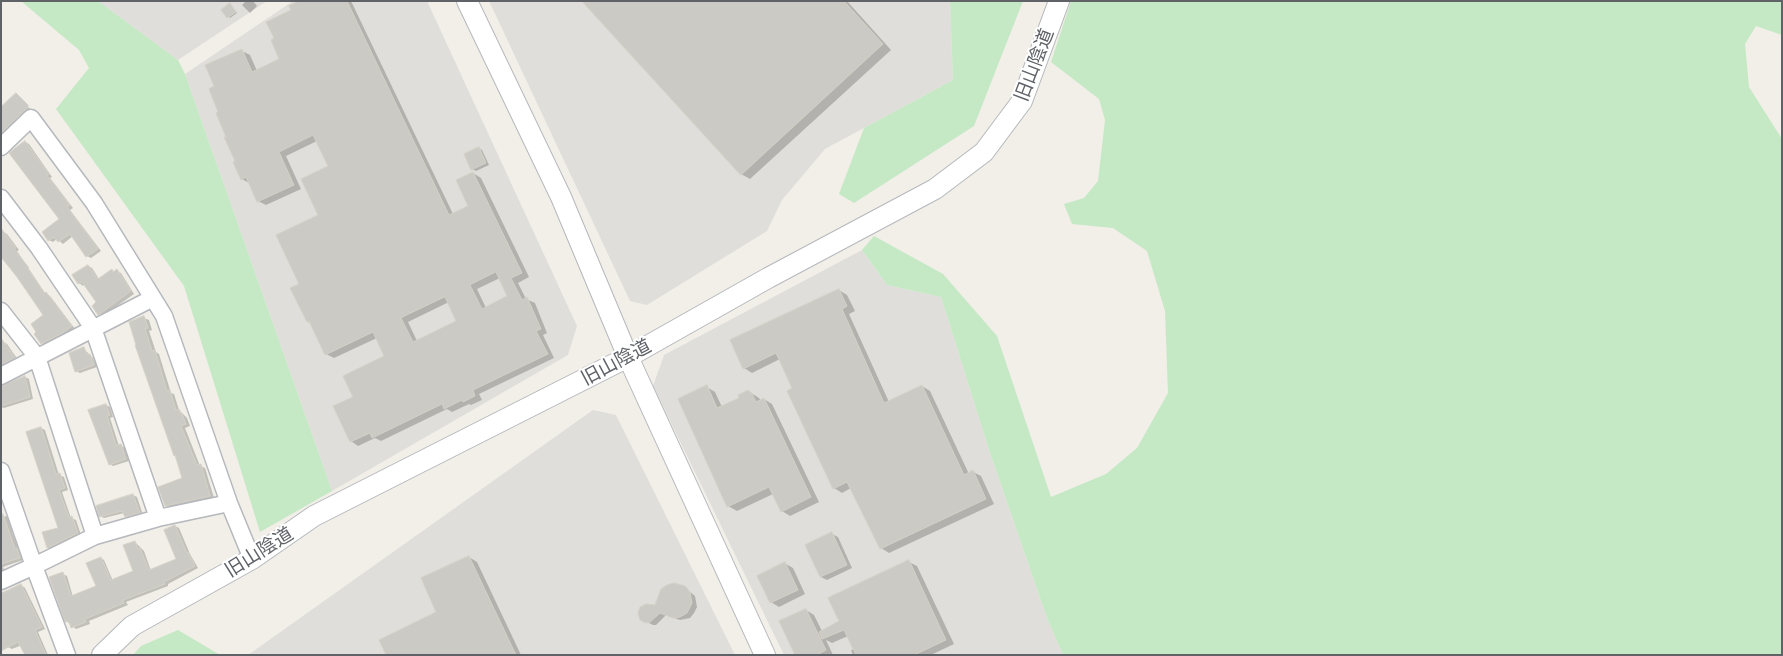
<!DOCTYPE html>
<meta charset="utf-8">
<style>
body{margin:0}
#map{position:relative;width:1783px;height:656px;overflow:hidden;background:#f1efe8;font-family:Commissioner,sans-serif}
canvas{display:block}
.frame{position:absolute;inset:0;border:2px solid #5f6368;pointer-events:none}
</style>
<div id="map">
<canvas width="1783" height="656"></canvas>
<div class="frame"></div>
</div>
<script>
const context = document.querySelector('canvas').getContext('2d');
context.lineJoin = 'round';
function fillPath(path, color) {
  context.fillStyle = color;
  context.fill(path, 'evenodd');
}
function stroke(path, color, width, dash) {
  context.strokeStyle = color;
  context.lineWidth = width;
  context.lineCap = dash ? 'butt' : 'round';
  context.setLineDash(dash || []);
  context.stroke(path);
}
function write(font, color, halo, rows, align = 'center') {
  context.font = font + ' Commissioner,"Noto Sans JP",sans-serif';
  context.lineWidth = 4;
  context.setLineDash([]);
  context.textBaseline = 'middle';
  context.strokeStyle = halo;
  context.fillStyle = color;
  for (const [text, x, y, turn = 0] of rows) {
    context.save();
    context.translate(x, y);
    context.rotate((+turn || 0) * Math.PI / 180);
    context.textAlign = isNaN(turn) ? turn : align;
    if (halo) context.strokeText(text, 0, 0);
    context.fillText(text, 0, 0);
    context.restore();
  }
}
fillPath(new Path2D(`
 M 98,1 L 267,1 L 178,60 Z
 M 293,1 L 427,1 L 577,326 L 568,355 L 332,491 L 185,74 Z
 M 489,1 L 950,1 L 953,80 L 825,149 L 782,200 L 767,231 L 647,305 L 630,301 Z
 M 862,250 L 887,285 L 941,297 L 989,450 L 1047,618 L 1063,655 L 784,655 L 653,386 L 664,355 Z
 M 593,410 L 616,415 L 735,655 L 248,655 Z`), '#e0deda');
fillPath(new Path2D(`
 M 21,1 L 98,1 L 178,60 L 185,74 L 332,491 L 260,532 L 184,286 L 56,109 L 89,68 L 79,50 Z
 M 950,1 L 1023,1 L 974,126 L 854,203 L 839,194 L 864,128 L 953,80 Z
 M 1071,1 L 1782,1 L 1782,35 L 1756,26 L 1745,44 L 1749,87 L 1782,139 L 1782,655 L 1063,655 L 1047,618 L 989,450 L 941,297 L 887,285 L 862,250 L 874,236 L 943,274 L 997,336 L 1051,497 L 1106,474 L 1137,448 L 1168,393 L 1165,311 L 1147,251 L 1113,228 L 1072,224 L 1064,204 L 1084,198 L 1098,181 L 1105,120 L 1099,99 L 1051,62 Z
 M 178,630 L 220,655 L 133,655 L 141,646 Z`), '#c5e8c5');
fillPath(new Path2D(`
 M 246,1 L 253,1 L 257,6 L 250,13 L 242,5 Z
 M 302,1 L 351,1 L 453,214 L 470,206 L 473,173 L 481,178 L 529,277 L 518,283 L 526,299 L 535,303 L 547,333 L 543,335 L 554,358 L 479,394 L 482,400 L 471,405 L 469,404 L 452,412 L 447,409 L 381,441 L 375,438 L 358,446 L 351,441 L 354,397 L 386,356 L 377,338 L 334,358 L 326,354 L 312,323 L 308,322 L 300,285 L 320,215 L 330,167 L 317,141 L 286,156 L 301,189 L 266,205 L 258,201 L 249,183 L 242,179 L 220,112 L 216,87 L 242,51 L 250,55 L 257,71 L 281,59 L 293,11 ZM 500,278 L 509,297 L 486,308 L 477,289 ZM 449,302 L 458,321 L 417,341 L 408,322 Z
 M 584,1 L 847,1 L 891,50 L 750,179 L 741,174 Z
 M 231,6 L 237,13 L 230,18 L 223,10 Z
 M 16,94 L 31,110 L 1,138 L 1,109 Z
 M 25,142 L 29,144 L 52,177 L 50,178 L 73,208 L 70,210 L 101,251 L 91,258 L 87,256 L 73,236 L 63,244 L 57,239 L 53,242 L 49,240 L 60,219 Z
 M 479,148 L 482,150 L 489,165 L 476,171 L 472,169 Z
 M 3,232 L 7,234 L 19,250 L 17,251 L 45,293 L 50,296 L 75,329 L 46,345 L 42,343 L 45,315 Z
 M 88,266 L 92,268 L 99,279 L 112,271 L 121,273 L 134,294 L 103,316 L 99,314 L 98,303 L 85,284 L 83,286 L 79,283 Z
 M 839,290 L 847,295 L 855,311 L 849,314 L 889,402 L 922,386 L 930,391 L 969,474 L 973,472 L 981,476 L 994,504 L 889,553 L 881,548 L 851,488 L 842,493 L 834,488 L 794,389 L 780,359 L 752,373 L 744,368 Z
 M 144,318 L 149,320 L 152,330 L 149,331 L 156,352 L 159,354 L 171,393 L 174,394 L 179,410 L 187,418 L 190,426 L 185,428 L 200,466 L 205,468 L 214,498 L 170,508 L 166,506 L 184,479 L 136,346 Z
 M 3,342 L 7,344 L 18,360 L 1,368 L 1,344 Z
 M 84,349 L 93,358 L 97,367 L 80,373 L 76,371 Z
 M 25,377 L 29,379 L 33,399 L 4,408 L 1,407 L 1,387 Z
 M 707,387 L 715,392 L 722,407 L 740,398 L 748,391 L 759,398 L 761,401 L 764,399 L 772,404 L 819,502 L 790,516 L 782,511 L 773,494 L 737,511 L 728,506 Z
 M 106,405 L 110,407 L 113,417 L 110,418 L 119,446 L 125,447 L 129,461 L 113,466 L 110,464 Z
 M 41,428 L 45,430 L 59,475 L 64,477 L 68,490 L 62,492 L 71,518 L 76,520 L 81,535 L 52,550 L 48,548 L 44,533 L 60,528 Z
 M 133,495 L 137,497 L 143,515 L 130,519 L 126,516 L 124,513 L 104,518 L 100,516 Z
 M 6,516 L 9,519 L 14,531 L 12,532 L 23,560 L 3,567 L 5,572 L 1,573 L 1,518 Z
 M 175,526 L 179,528 L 190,554 L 198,568 L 168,584 L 168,586 L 126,602 L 128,605 L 89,621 L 90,624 L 76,629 L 66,621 L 63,574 L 67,576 L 73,597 L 98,587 L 101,558 L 104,560 L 113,581 L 135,572 L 135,542 L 144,551 L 151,571 L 178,560 Z
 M 832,534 L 838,537 L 852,568 L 827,580 L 821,577 Z
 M 469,557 L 477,562 L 521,655 L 387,655 L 438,613 Z
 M 909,562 L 917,566 L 954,644 L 931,655 L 853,655 L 851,650 L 854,649 L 848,636 L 832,643 L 826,640 L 833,655 L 796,655 L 806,610 L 814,615 L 822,631 L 841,622 Z
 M 784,563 L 793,568 L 805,594 L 779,607 L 771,602 Z
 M 21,585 L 25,588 L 45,629 L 38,632 L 48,655 L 26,655 L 22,645 L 12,649 L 8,647 L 1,625 L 1,593 Z
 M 684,587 L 695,596 L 697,607 L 694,613 L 690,618 L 680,620 L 666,615 L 656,625 L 653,625 L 641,619 L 656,606 Z`), '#0003');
const building = new Path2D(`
 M 299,1 L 347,1 L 449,215 L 468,206 L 456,180 L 473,172 L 522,273 L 511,278 L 522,300 L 527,297 L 541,329 L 536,331 L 548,354 L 473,390 L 475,396 L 463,402 L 462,400 L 444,409 L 442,404 L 372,438 L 370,433 L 350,442 L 333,406 L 353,397 L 343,376 L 384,356 L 373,332 L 325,355 L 309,321 L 307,322 L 290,288 L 299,284 L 276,235 L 318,215 L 301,179 L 328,166 L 313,135 L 279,152 L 294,185 L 257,202 L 246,177 L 241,180 L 233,162 L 235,161 L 224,137 L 226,137 L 216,113 L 218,112 L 209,89 L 214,86 L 205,65 L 242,49 L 252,72 L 279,59 L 271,40 L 274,38 L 266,22 L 291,10 L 289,6 ZM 496,272 L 507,296 L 482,309 L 470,285 ZM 445,297 L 456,321 L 413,342 L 401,318 Z
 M 582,1 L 844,1 L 883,44 L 741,175 Z
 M 230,3 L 236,12 L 227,18 L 221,10 Z
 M 16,93 L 28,105 L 28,107 L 1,133 L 1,107 Z
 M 25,141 L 49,174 L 47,176 L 70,205 L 67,207 L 98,249 L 86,257 L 70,234 L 58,242 L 54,237 L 48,241 L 42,232 L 59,219 L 9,153 Z
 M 479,147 L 486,163 L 471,170 L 464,154 Z
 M 1,228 L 16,248 L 14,249 L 29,268 L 28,269 L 44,293 L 46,292 L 72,326 L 61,334 L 41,344 L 34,334 L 36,332 L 31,324 L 43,315 L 17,277 L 1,257 Z
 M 88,265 L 98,279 L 112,269 L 113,272 L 117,269 L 131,291 L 98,315 L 92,306 L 96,302 L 82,282 L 78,284 L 72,275 Z
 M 839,289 L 847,306 L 842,309 L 884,403 L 922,385 L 964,475 L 973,470 L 986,499 L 880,549 L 847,482 L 833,489 L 787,391 L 792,388 L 776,353 L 743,369 L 730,340 Z
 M 144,316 L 148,328 L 145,329 L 152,351 L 155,350 L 167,391 L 170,390 L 176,410 L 179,409 L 181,414 L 182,414 L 186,424 L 181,426 L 197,465 L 201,464 L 210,496 L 165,506 L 158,487 L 182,478 L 175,455 L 174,456 L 135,345 L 136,345 L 129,322 Z
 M 1,338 L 15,358 L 1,365 Z
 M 84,347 L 87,355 L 90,354 L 94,365 L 75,372 L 69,353 Z
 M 25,376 L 30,397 L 1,406 L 1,386 Z
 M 707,385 L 717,408 L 739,398 L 738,395 L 748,390 L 750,392 L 751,392 L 756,402 L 764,398 L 811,497 L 781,512 L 769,487 L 727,507 L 678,399 Z
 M 106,404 L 110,415 L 107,416 L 116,445 L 121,444 L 126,459 L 109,465 L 88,410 Z
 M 41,427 L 56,474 L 60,473 L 65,488 L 59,490 L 69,517 L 72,516 L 78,533 L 47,548 L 42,532 L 58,528 L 26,432 Z
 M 133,494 L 140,513 L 125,517 L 122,511 L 99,517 L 96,506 Z
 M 3,514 L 15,549 L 17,548 L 20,558 L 1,564 L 1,515 Z
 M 175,525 L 187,553 L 188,552 L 195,566 L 164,582 L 165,584 L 123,600 L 124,603 L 85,619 L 86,622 L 71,628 L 69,621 L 65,622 L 49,577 L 63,572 L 71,596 L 96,586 L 86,563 L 101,557 L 111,580 L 133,571 L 123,545 L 135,541 L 138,549 L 140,548 L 149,570 L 176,559 L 164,530 Z
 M 832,532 L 847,565 L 820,577 L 805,545 Z
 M 469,556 L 516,655 L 386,655 L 379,640 L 436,612 L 421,578 Z
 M 909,560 L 946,640 L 914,655 L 856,655 L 844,630 L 822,639 L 819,632 L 839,621 L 828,598 Z
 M 785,562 L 798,590 L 770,603 L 757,576 Z
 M 674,583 L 685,586 L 690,592 L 692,603 L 687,613 L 680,617 L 673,618 L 660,613 L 650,622 L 646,623 L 640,620 L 638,613 L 640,607 L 646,604 L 655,605 L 661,589 L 667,585 Z
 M 21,584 L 42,627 L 35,630 L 46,655 L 25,655 L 18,642 L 1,651 L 1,594 Z
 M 806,609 L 826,650 L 817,655 L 795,655 L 779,621 Z`);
fillPath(building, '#cccac5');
stroke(building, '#d6d1c6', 1);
const minor = new Path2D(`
 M 1,147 L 31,118 L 94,203 L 164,316 L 229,503 L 252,559
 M 1,198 L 39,248 L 93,328 L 158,518
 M 1,311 L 37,357 L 95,536
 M 1,376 L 153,298
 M 1,471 L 34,566 L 95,536 L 158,518 L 229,503
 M 1,581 L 34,566 L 67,655`);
const tertiary = new Path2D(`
 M 467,1 L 561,197 L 628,357 L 765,655
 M 102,655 L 132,626 L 252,559 L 314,516 L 628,357 L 768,278 L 935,189 L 984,152 L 1022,101 L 1059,1`);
stroke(minor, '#b5b8bc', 19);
stroke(tertiary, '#b5b8bc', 22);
stroke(minor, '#fff', 16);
stroke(tertiary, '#fff', 20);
write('19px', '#5f6368', '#fff', [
 ["旧山陰道",1034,65,-69],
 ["旧山陰道",616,362,-28],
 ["旧山陰道",259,552,-32]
]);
</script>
